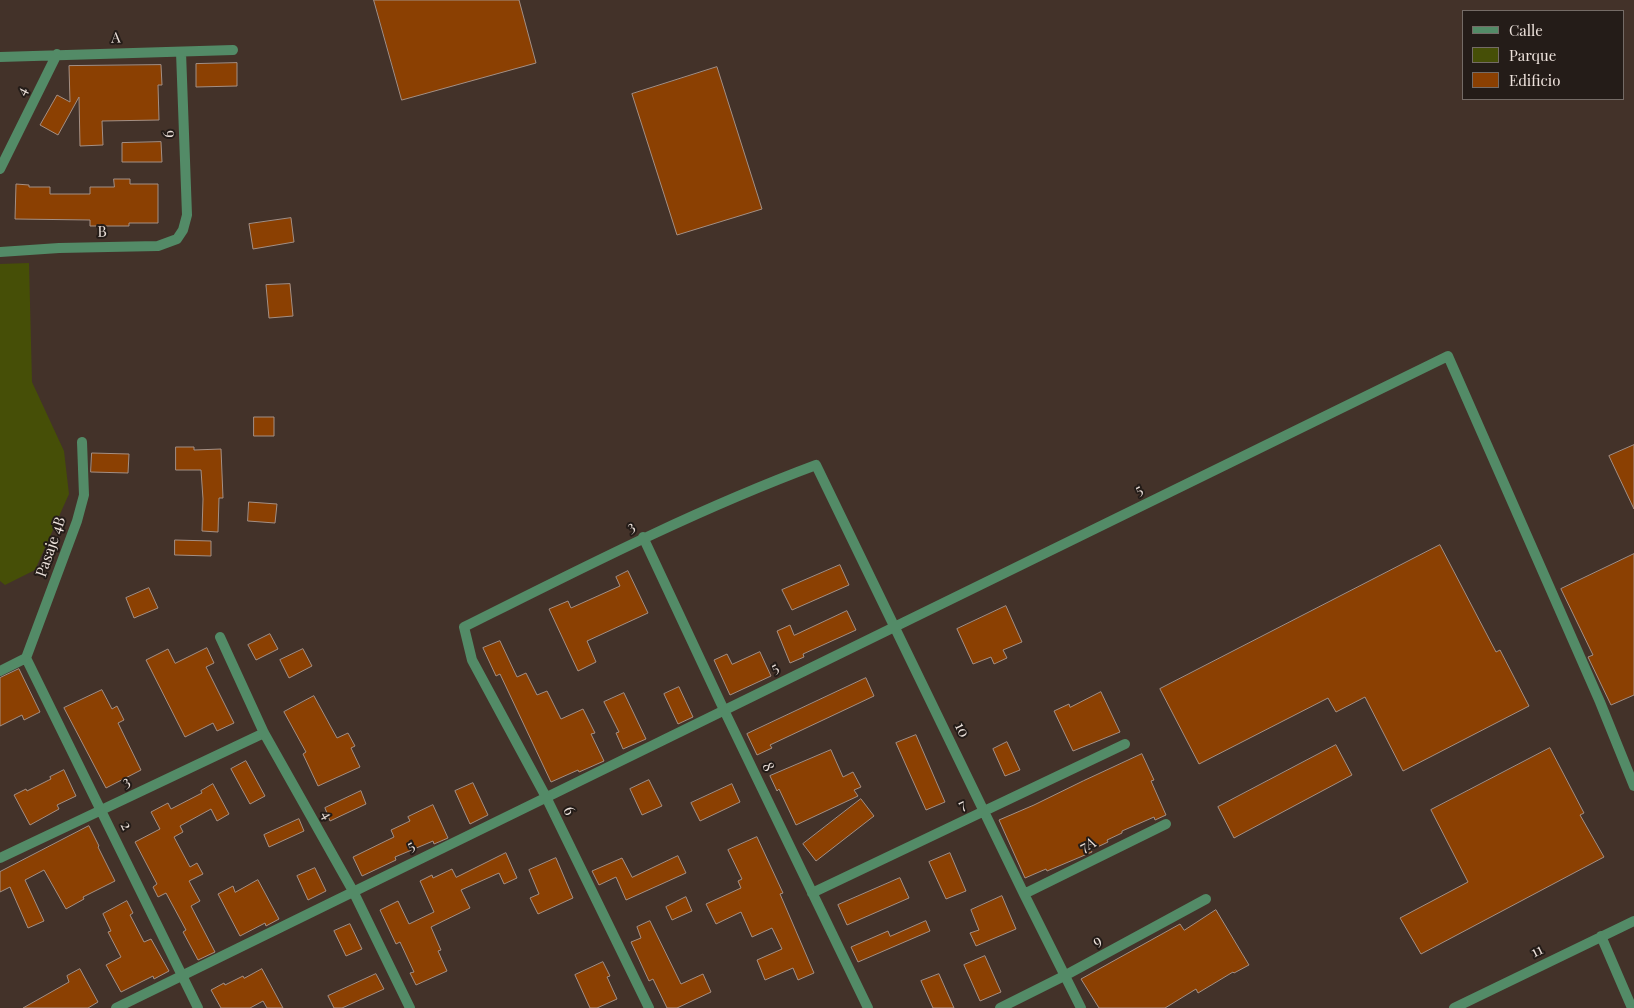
<!DOCTYPE html>
<style>
body{margin:0}
#map{position:relative;width:1634px;height:1008px;overflow:hidden;background:#433229;font-family:"Playfair Display",serif}
canvas{display:block}
.legend{position:absolute;left:1462px;top:10px;width:162px;height:90px;box-sizing:border-box;background:#241c18;border:1px solid #746b66;margin:0;padding:6px 9px;list-style:none;font-size:15px;color:#ede2dc}
.legend li{display:flex;align-items:center;gap:10px;height:25px}
.legend b{width:25px;border:1px solid #746b66}
</style>
<div id="map">
<canvas width="1634" height="1008"></canvas>
<ul class="legend">
<li><b style="height:6px;background:#538b67"></b>Calle</li>
<li><b style="height:14px;background:#464f07"></b>Parque</li>
<li><b style="height:14px;background:#8b4002"></b>Edificio</li>
</ul>
</div>
<script>
const context = document.querySelector('canvas').getContext('2d');
context.lineJoin = 'round';
function fillPath(path, color) {
  context.fillStyle = color;
  context.fill(path, 'evenodd');
}
function stroke(path, color, width, dash) {
  context.strokeStyle = color;
  context.lineWidth = width;
  context.lineCap = dash ? 'butt' : 'round';
  context.setLineDash(dash || []);
  context.stroke(path);
}
function write(font, color, halo, rows, align = 'center') {
  context.font = font + ' "Playfair Display",serif';
  context.lineWidth = 4;
  context.setLineDash([]);
  context.textBaseline = 'middle';
  context.strokeStyle = halo;
  context.fillStyle = color;
  for (const [text, x, y, turn = 0] of rows) {
    context.save();
    context.translate(x, y);
    context.rotate((+turn || 0) * Math.PI / 180);
    context.textAlign = isNaN(turn) ? turn : align;
    if (halo) context.strokeText(text, 0, 0);
    context.fillText(text, 0, 0);
    context.restore();
  }
}
fillPath(new Path2D(`
 M 29,263 L 32,382 L 64,451 L 69,494 L 35,570 L 5,585 L 0,581 L 0,264 Z`), '#464f07');
const building = new Path2D(`
 M 374,0 L 519,0 L 536,63 L 402,100 Z
 M 237,63 L 237,86 L 196,87 L 196,64 Z
 M 161,65 L 162,85 L 158,85 L 159,120 L 102,121 L 103,145 L 80,146 L 79,97 L 58,135 L 40,125 L 57,95 L 70,102 L 69,66 Z
 M 717,67 L 762,209 L 677,235 L 632,94 Z
 M 161,142 L 162,162 L 122,162 L 122,143 Z
 M 114,179 L 130,179 L 130,184 L 158,184 L 158,223 L 129,223 L 129,226 L 90,226 L 90,220 L 15,219 L 16,184 L 29,185 L 29,187 L 50,187 L 50,194 L 90,194 L 90,187 L 114,187 Z
 M 291,218 L 294,242 L 253,249 L 249,224 Z
 M 290,284 L 293,316 L 269,318 L 266,285 Z
 M 254,417 L 274,417 L 274,436 L 254,436 Z
 M 1634,445 L 1634,509 L 1609,456 Z
 M 176,447 L 194,447 L 194,450 L 221,449 L 223,498 L 219,498 L 218,532 L 202,531 L 203,499 L 201,470 L 176,470 Z
 M 92,453 L 129,454 L 128,473 L 91,472 Z
 M 249,502 L 277,504 L 275,523 L 248,521 Z
 M 175,540 L 211,541 L 211,556 L 175,555 Z
 M 1440,545 L 1496,652 L 1500,650 L 1529,706 L 1403,771 L 1365,697 L 1336,712 L 1328,698 L 1199,764 L 1160,689 Z
 M 1634,554 L 1634,695 L 1611,705 L 1588,657 L 1593,655 L 1561,589 Z
 M 840,565 L 849,585 L 792,610 L 782,590 Z
 M 628,571 L 648,613 L 587,641 L 596,662 L 578,671 L 549,609 L 568,601 L 571,608 L 620,586 L 616,577 Z
 M 149,588 L 158,608 L 134,618 L 126,598 Z
 M 1006,606 L 1022,642 L 1003,650 L 1007,658 L 994,664 L 991,657 L 973,664 L 957,629 Z
 M 847,611 L 856,630 L 803,654 L 804,657 L 790,663 L 777,631 L 790,625 L 794,635 Z
 M 270,634 L 278,649 L 256,660 L 248,645 Z
 M 500,641 L 517,677 L 526,673 L 537,695 L 547,691 L 561,719 L 583,709 L 595,733 L 591,734 L 604,761 L 579,772 L 578,770 L 551,782 L 500,674 L 496,676 L 483,648 Z
 M 207,648 L 214,663 L 206,667 L 234,723 L 217,731 L 213,723 L 185,737 L 146,660 L 168,649 L 175,663 Z
 M 303,649 L 312,666 L 289,678 L 280,660 Z
 M 760,652 L 771,676 L 730,695 L 714,660 L 727,654 L 732,664 Z
 M 19,669 L 40,712 L 24,720 L 22,715 L 0,726 L 0,678 Z
 M 866,678 L 874,696 L 770,745 L 772,748 L 757,755 L 747,734 Z
 M 679,687 L 693,717 L 678,724 L 664,694 Z
 M 102,690 L 112,709 L 117,706 L 124,720 L 118,723 L 141,770 L 106,788 L 64,708 Z
 M 1101,692 L 1120,732 L 1073,751 L 1054,711 L 1069,704 L 1070,707 Z
 M 624,693 L 646,739 L 623,749 L 616,733 L 619,732 L 604,702 Z
 M 314,696 L 337,738 L 348,733 L 355,746 L 351,748 L 360,767 L 318,786 L 303,754 L 306,752 L 284,712 Z
 M 916,735 L 945,802 L 926,810 L 896,743 Z
 M 1007,742 L 1020,770 L 1005,776 L 993,749 Z
 M 1336,745 L 1352,775 L 1234,838 L 1218,807 Z
 M 1550,748 L 1584,813 L 1580,815 L 1604,857 L 1421,954 L 1400,918 L 1468,882 L 1431,810 Z
 M 831,750 L 843,777 L 853,772 L 861,787 L 854,790 L 858,796 L 796,825 L 779,789 L 777,791 L 770,776 Z
 M 1142,754 L 1154,780 L 1151,781 L 1166,815 L 1155,820 L 1154,817 L 1122,831 L 1122,833 L 1107,840 L 1108,842 L 1091,850 L 1092,852 L 1047,871 L 1046,869 L 1025,878 L 999,820 L 1034,805 L 1083,781 Z
 M 246,761 L 265,796 L 250,804 L 231,769 Z
 M 64,770 L 76,796 L 57,805 L 59,809 L 30,825 L 14,795 L 26,789 L 27,791 L 51,779 L 50,777 Z
 M 649,780 L 662,806 L 642,815 L 630,789 Z
 M 473,783 L 488,815 L 470,824 L 455,791 Z
 M 213,784 L 229,814 L 217,821 L 211,809 L 180,826 L 183,832 L 174,837 L 190,867 L 197,863 L 203,874 L 189,881 L 200,901 L 191,906 L 215,952 L 198,960 L 183,932 L 186,930 L 166,893 L 158,897 L 153,887 L 157,884 L 135,842 L 160,829 L 151,812 L 168,803 L 171,809 L 202,793 L 201,791 Z
 M 732,784 L 740,802 L 700,821 L 691,803 Z
 M 361,791 L 366,804 L 330,821 L 325,808 Z
 M 861,799 L 874,816 L 816,861 L 803,844 Z
 M 433,805 L 448,838 L 434,844 L 433,841 L 395,857 L 396,860 L 362,876 L 353,857 L 394,837 L 391,830 L 410,821 L 408,817 Z
 M 299,819 L 304,831 L 269,847 L 264,835 Z
 M 89,826 L 99,846 L 98,847 L 115,881 L 83,897 L 84,899 L 66,909 L 44,870 L 25,880 L 44,921 L 28,928 L 10,887 L 0,892 L 0,872 Z
 M 757,837 L 783,893 L 780,894 L 814,973 L 798,980 L 793,968 L 765,980 L 757,960 L 782,949 L 772,928 L 752,937 L 741,912 L 716,924 L 706,904 L 741,888 L 738,881 L 742,879 L 728,850 Z
 M 506,853 L 517,878 L 504,884 L 499,873 L 461,890 L 470,908 L 431,927 L 441,950 L 438,951 L 447,971 L 416,985 L 410,973 L 414,972 L 400,942 L 396,944 L 380,910 L 398,901 L 409,924 L 434,912 L 420,881 L 432,875 L 433,878 L 452,869 L 456,877 Z
 M 950,853 L 966,891 L 946,899 L 929,862 Z
 M 678,856 L 686,873 L 626,900 L 616,877 L 599,885 L 592,871 L 622,858 L 632,877 Z
 M 556,858 L 573,898 L 538,914 L 530,898 L 539,894 L 529,870 Z
 M 315,868 L 326,891 L 308,900 L 297,876 Z
 M 900,878 L 909,898 L 847,925 L 838,905 Z
 M 258,880 L 279,919 L 266,926 L 265,923 L 240,936 L 218,894 L 233,886 L 235,892 Z
 M 1002,896 L 1016,929 L 976,946 L 970,933 L 979,930 L 971,910 Z
 M 686,897 L 692,911 L 672,920 L 666,907 Z
 M 127,901 L 133,913 L 130,915 L 144,942 L 151,939 L 169,971 L 154,979 L 153,976 L 121,992 L 106,965 L 121,957 L 108,932 L 111,931 L 103,914 Z
 M 1216,910 L 1249,965 L 1234,973 L 1233,972 L 1198,993 L 1196,989 L 1165,1008 L 1099,1008 L 1081,979 L 1180,924 L 1184,930 Z
 M 650,921 L 681,984 L 703,974 L 711,992 L 677,1008 L 667,1008 L 653,979 L 649,981 L 631,942 L 641,938 L 637,927 Z
 M 926,921 L 930,931 L 858,962 L 851,947 L 888,931 L 890,936 Z
 M 350,924 L 362,949 L 346,956 L 334,931 Z
 M 985,956 L 1001,992 L 980,1001 L 964,965 Z
 M 603,962 L 610,976 L 607,977 L 617,999 L 597,1008 L 590,1008 L 575,975 Z
 M 80,969 L 98,1002 L 88,1008 L 23,1008 L 69,982 L 67,976 Z
 M 262,969 L 283,1008 L 267,1008 L 263,1001 L 250,1008 L 221,1008 L 211,990 L 224,983 L 225,985 L 243,976 L 244,978 Z
 M 376,974 L 384,989 L 342,1008 L 334,1008 L 328,996 Z
 M 939,974 L 954,1008 L 933,1008 L 921,981 Z`);
fillPath(building, '#8b4002');
stroke(building, '#a48f84', 1);
stroke(new Path2D(`
 M 0,57 L 233,50
 M 0,169 L 57,54
 M 0,252 L 59,248 L 158,246 L 177,239 L 183,230 L 187,215 L 181,52
 M 643,537 L 724,710 L 868,1008
 M 220,637 L 264,733 L 353,891 L 410,1008
 M 26,658 L 198,1008
 M 26,658 L 77,521 L 84,495 L 82,442
 M 0,671 L 26,658
 M 0,858 L 264,733
 M 812,893 L 1125,744
 M 1024,894 L 1166,824
 M 1601,936 L 1632,1008
 M 116,1008 L 1448,356 L 1600,702 L 1634,786
 M 649,1008 L 546,797 L 472,660 L 464,627 C 580,569 695,510 816,465 L 1024,894 L 1081,1008
 M 1000,1008 L 1066,975 L 1206,899
 M 1454,1008 L 1634,921`), '#538b67', 10);
write('15px', '#ede2dc', '#241c18', [
 ["A",116,38,-1],
 ["4",22,91,-63],
 ["6",169,134,-92],
 ["B",102,232,-1],
 ["5",1139,490,-26],
 ["3",631,527,-26],
 ["Pasaje 4B",51,547,-71],
 ["5",775,668,-26],
 ["10",962,730,64],
 ["8",768,767,64],
 ["3",126,782,-25],
 ["7",962,805,-25],
 ["6",569,811,64],
 ["4",327,815,61],
 ["2",126,826,64],
 ["7A",1088,845,-26],
 ["5",411,846,-26],
 ["9",1097,941,-29],
 ["11",1537,951,-26]
]);
</script>
